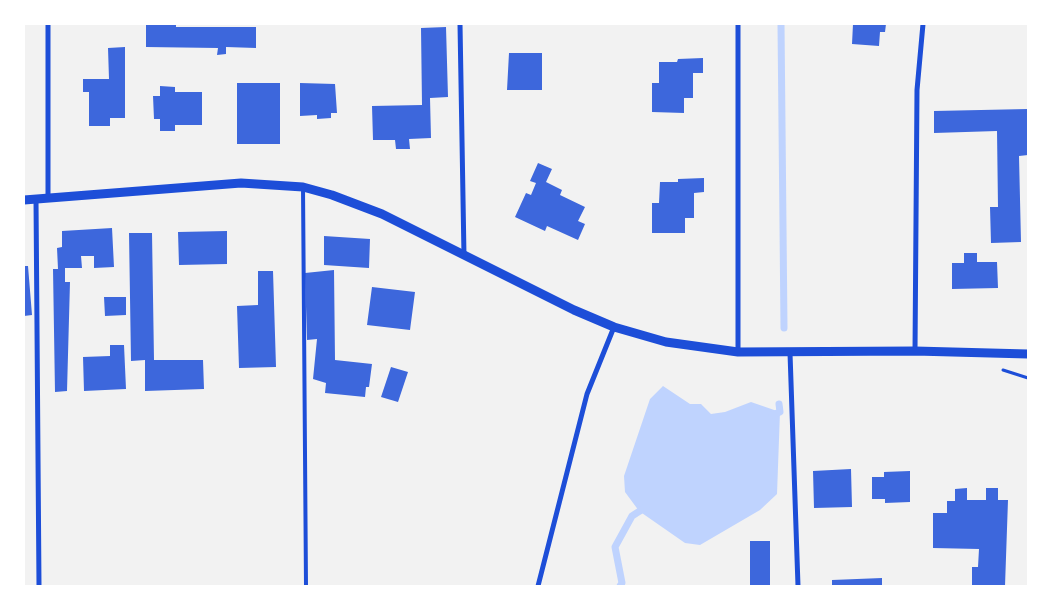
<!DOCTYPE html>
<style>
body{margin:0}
#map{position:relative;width:1052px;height:610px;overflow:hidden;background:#f2f2f2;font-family:Inter,sans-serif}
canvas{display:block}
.frame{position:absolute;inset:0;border:25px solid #fff;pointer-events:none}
</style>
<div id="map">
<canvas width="1052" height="610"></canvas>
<div class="frame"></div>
</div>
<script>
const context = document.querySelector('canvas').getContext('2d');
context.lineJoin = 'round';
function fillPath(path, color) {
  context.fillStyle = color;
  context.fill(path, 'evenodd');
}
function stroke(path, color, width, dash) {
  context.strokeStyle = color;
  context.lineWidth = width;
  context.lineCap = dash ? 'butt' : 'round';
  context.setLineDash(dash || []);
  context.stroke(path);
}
fillPath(new Path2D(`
 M 663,386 L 690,404 L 701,404 L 711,414 L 725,412 L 751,402 L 780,412 L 777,494 L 760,510 L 700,545 L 685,543 L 639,511 L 625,492 L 624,476 L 650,399 Z`), '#bfd3fe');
stroke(new Path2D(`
 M 781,24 L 784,328
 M 772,415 L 780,412 L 779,404
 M 620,586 L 622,583 L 615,547 L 632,516 L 646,507`), '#bfd3fe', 7);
fillPath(new Path2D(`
 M 146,24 L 176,24 L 176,27 L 256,27 L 256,48 L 226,47 L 226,54 L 217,55 L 218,48 L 146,47 Z
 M 853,24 L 886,24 L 885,32 L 880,32 L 879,46 L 852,44 Z
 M 446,27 L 448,97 L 430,98 L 431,138 L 409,139 L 410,149 L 396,149 L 395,140 L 373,140 L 372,106 L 422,105 L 421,28 Z
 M 125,47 L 125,118 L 110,118 L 110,126 L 89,126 L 89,92 L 83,92 L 83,79 L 109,79 L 108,48 Z
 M 509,53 L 542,53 L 542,90 L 507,90 Z
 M 703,58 L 703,73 L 693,73 L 693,98 L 684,98 L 684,113 L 652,112 L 652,83 L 659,83 L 659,62 L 677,62 L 678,59 Z
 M 237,83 L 280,83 L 280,144 L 237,144 Z
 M 300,83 L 335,84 L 337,113 L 331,113 L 331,118 L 317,119 L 317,115 L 300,116 Z
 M 160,86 L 175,87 L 175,92 L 202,92 L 202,125 L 175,125 L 175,131 L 160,131 L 160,119 L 154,119 L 153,96 L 160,96 Z
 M 1028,109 L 1028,155 L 1019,156 L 1021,242 L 991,243 L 990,207 L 998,207 L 997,131 L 934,133 L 934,111 Z
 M 538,163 L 552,169 L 546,182 L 562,190 L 560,195 L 585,207 L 578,221 L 585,224 L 578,240 L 547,226 L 545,231 L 515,217 L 526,193 L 531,195 L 536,183 L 530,181 Z
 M 704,178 L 704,192 L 694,193 L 694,218 L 685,218 L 685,233 L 652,233 L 652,203 L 659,203 L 660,182 L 678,182 L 678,179 Z
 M 112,228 L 114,267 L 94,268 L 94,256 L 81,256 L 82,268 L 65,268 L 65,282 L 70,282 L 67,391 L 55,392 L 53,269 L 58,269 L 57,248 L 62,247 L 62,231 Z
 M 227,231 L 227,264 L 179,265 L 178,232 Z
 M 129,233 L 152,233 L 154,360 L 203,360 L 204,389 L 145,391 L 145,360 L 131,361 Z
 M 324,236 L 370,239 L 369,268 L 324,265 Z
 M 964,253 L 977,253 L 977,262 L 997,262 L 998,288 L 952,289 L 952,263 L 964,263 Z
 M 24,266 L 28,266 L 32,315 L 24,316 Z
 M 334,270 L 335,360 L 372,364 L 369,387 L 366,387 L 365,397 L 325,393 L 326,383 L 313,379 L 317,339 L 307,340 L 305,273 Z
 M 258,271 L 273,271 L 276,367 L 239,368 L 237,306 L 258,305 Z
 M 372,287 L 415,292 L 410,330 L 367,325 Z
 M 104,297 L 126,297 L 126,315 L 105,316 Z
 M 110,345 L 124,345 L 126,389 L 84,391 L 83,357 L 110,356 Z
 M 391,367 L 408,372 L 398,402 L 381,397 Z
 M 851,469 L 852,507 L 814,508 L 813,471 Z
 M 910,471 L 910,502 L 885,503 L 885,499 L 872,499 L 872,477 L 884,477 L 884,472 Z
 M 967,488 L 967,500 L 986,500 L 986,488 L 998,488 L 998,500 L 1008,500 L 1005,586 L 972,586 L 972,567 L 978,567 L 979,549 L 933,548 L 933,513 L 947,513 L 947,501 L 955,501 L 955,489 Z
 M 750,541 L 770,541 L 770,586 L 750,586 Z
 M 882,578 L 882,586 L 832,586 L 832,580 Z`), '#3d67dc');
stroke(new Path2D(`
 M 1003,370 L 1028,378`), '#1d4ed8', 3);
stroke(new Path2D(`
 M 303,187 L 306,586`), '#1d4ed8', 4);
stroke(new Path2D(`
 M 460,24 L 464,256
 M 738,24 L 738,352
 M 48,198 L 48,24
 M 36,199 L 39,586
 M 915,351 L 917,90 L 923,24
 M 790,353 L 798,586
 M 538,586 L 587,394 L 614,327`), '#1d4ed8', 5);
stroke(new Path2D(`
 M 24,200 L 241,183 L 303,187 L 332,195 L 382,214 L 574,310 L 614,327 L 666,342 L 738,352 L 915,351 L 1028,354`), '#1d4ed8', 9);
</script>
